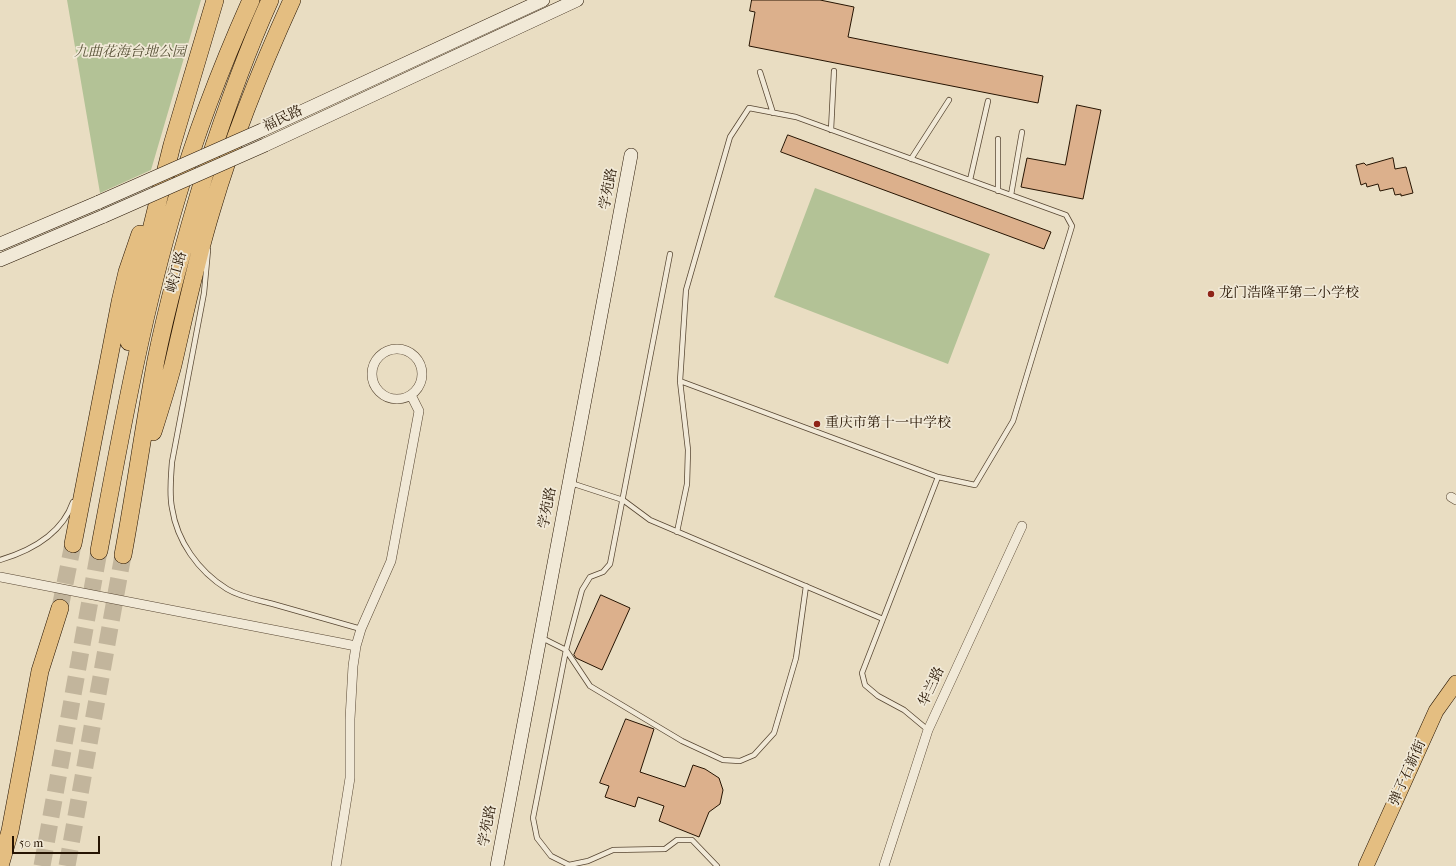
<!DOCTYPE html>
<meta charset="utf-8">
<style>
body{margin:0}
#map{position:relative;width:1456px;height:866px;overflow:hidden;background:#e9ddc2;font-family:"IM FELL French Canon",serif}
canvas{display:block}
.scale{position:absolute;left:12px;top:836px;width:88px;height:18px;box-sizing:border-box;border:2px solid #261402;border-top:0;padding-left:5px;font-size:12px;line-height:14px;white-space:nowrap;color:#261402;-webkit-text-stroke:3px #f1e9d7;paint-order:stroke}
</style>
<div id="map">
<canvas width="1456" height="866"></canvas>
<div class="scale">50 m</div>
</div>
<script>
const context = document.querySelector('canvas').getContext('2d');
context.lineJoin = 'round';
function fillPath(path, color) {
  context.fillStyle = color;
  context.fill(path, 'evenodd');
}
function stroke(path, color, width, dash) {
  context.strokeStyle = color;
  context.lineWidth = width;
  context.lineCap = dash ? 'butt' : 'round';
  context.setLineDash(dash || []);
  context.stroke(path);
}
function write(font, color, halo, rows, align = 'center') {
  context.font = font + ' "IM FELL French Canon","Noto Serif SC",serif';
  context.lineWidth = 3.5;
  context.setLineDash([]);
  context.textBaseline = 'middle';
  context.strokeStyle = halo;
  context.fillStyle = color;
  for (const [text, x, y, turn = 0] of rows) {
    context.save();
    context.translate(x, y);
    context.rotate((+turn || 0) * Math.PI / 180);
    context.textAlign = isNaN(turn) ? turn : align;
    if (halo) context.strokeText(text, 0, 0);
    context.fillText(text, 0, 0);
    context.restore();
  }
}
fillPath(new Path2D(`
 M 67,0 L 201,0 L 151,170 L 100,193 Z
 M 815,188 L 990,254 L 948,364 L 774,297 Z`), '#b3c296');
const building = new Path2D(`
 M 752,0 L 820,0 L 854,7 L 848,37 L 1043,76 L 1038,103 L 749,46 L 755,12 L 750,11 Z
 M 1077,105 L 1101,110 L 1083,199 L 1021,187 L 1027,158 L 1065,165 Z
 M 788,135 L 1051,232 L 1044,249 L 781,152 Z
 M 1393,158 L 1395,169 L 1406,167 L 1413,193 L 1401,196 L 1401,194 L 1395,195 L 1393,188 L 1380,191 L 1378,184 L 1367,187 L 1366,183 L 1361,185 L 1356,165 L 1364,163 L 1366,165 Z
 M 601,595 L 630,608 L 602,670 L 576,658 L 574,655 Z
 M 626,719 L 654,729 L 640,772 L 685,787 L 693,765 L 705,769 L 719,778 L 723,790 L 720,804 L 709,812 L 699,837 L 659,821 L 664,806 L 638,797 L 635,807 L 605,797 L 609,786 L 600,783 Z`);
fillPath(building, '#dcb08c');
stroke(building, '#261402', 1);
stroke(new Path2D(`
 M 60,608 L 73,544
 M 42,866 L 99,551
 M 67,866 L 123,555`), '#c2b59c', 17, [17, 8]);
const lane = new Path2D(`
 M 760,72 L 773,113
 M 831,130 L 834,71
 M 998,139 L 998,191
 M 911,159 L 949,100
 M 970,180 L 988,101
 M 1011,195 L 1022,132
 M 208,250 L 204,293 L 172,462 C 171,477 169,493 172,508 C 177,541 198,571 227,589 C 240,597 258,600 273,604 C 302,612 332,621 361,629
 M 670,254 L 610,564 L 603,572 L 590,577 L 582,590 L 566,650 L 590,686 L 682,741 L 723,760 L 740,761 L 754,755 L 774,733 L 796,658 L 806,586
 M 680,381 L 686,290 L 730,137 L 749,108 L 796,117 L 1066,215 L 1072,226 L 1013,421 L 975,485 L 938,477
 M 571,483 L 623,500 L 650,520 L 883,619 L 862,673 L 865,685 L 878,696 L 904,710 L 928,730
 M 677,532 L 687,484 L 688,450 L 680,381 L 938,477 L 883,619
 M 0,560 C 30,551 62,534 73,502
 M 542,638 L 566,650 L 533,818 L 537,838 L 551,856 L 569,865 L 588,861 L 613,850 L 665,849 L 677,840 L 692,840 L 717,866`);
const street = new Path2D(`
 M372 374a25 25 0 1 1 50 0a25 25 0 1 1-50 0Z
 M 1451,497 L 1456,500
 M 0,577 L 356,646
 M 336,866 L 350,778 L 350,719 L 353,666 L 356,646 L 361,629 L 391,561 L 419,411 L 411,395
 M 884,866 L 928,730 L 1022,526`);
const secondary = new Path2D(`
 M 262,130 L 543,0
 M 265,145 L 577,0
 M 0,244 L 99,202
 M 0,260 L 104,216
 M 497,866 L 631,155`);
const primary = new Path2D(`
 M 1366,866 L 1436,711 L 1456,683`);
const highway = new Path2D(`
 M 129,342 L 144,258 L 172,145 L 215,0
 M 153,432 C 160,410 167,388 173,365 C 185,313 196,261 212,209 C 233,138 261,68 292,0
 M 73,544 L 120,302 L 127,272 L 140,234
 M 99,551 C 121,433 142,315 176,201 C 196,132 222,65 251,0
 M 123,555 C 135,490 144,425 156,360 C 169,296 187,233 206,170 C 225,112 245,55 270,0
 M 0,866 L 10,831 L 40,671 L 60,608`);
stroke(lane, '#574632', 6);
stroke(street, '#574632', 10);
stroke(secondary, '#261402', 14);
stroke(primary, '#261402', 16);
stroke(highway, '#261402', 18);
stroke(lane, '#f1e9d7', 4.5);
stroke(street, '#f1e9d7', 9);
stroke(secondary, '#f1e9d7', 13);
stroke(primary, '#e4be81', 15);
stroke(highway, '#e4be81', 17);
const secondaryBridge = new Path2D(`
 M 99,202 L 262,130
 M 104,216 L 265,145`);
stroke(secondaryBridge, '#261402', 14, []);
stroke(secondaryBridge, '#f1e9d7', 13);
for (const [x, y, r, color] of [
 [1211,294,4,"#8f2418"],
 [817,424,4,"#8f2418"]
]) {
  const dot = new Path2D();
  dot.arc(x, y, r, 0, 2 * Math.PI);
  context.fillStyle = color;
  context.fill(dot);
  stroke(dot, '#f1e9d7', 1.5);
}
write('italic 14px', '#575136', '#f1e9d7', [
 ["九曲花海台地公园",130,53]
]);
write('14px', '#261402', '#f1e9d7', [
 ["福民路",283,119,-25],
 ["学苑路",609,189,-79],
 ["峡江路",177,272,-75],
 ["学苑路",548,508,-79],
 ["华兰路",932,687,-65],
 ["弹子石新街",1408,773,-66],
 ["学苑路",488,826,-79]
]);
write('14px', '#261402', '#f1e9d7', [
 ["龙门浩隆平第二小学校",1219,294],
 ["重庆市第十一中学校",825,424]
], 'left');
</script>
